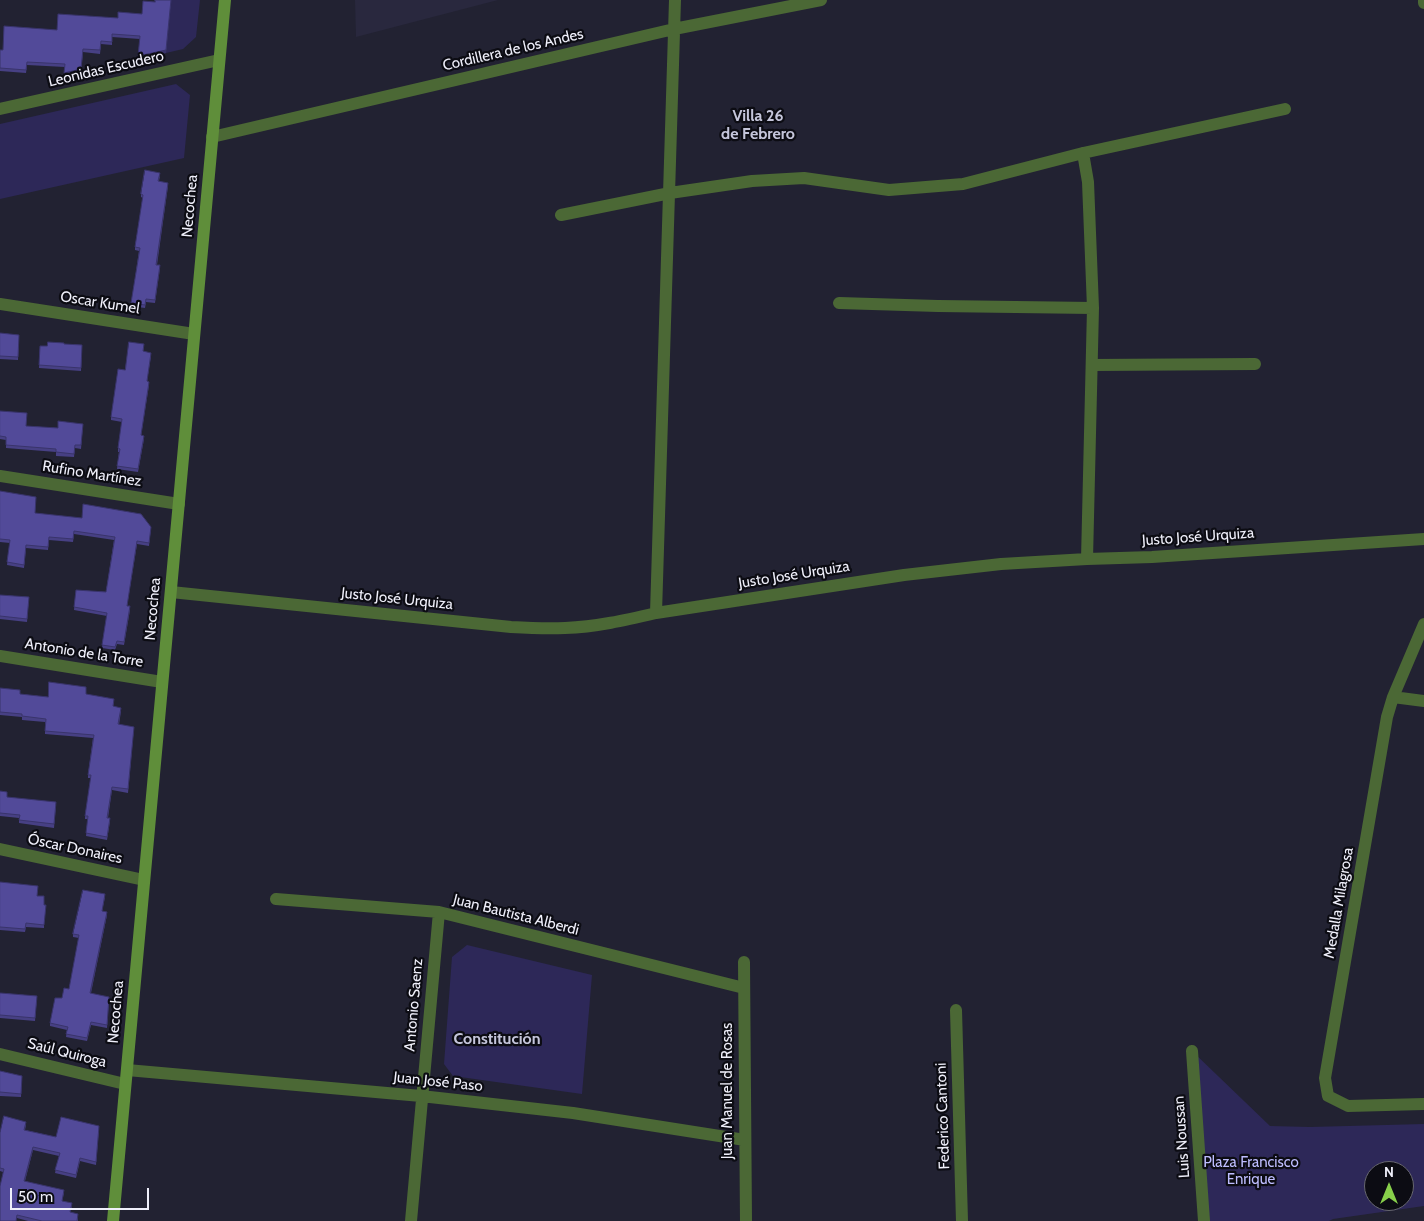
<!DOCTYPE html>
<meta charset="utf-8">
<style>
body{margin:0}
#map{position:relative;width:1424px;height:1221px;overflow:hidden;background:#222232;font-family:Cabin,sans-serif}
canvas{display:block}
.north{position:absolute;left:1364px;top:1161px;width:50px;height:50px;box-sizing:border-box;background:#0c0c13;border:1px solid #67676f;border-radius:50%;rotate:0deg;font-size:14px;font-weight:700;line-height:20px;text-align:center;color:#efeffa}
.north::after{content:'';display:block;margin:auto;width:18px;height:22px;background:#87cf4a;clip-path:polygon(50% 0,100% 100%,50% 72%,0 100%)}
.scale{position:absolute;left:10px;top:1188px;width:139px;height:22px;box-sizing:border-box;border:2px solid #efeffa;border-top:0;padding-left:6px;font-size:15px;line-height:18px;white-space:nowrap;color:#efeffa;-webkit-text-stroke:4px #0c0c13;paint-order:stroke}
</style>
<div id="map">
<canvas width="1424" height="1221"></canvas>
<div class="north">N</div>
<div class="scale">50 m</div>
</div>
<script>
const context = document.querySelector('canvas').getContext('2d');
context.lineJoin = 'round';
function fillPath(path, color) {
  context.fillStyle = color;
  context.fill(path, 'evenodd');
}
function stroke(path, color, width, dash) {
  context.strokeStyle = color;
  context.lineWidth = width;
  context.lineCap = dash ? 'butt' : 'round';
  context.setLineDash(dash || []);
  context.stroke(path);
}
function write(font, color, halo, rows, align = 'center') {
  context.font = font + ' Cabin,sans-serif';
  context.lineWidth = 4.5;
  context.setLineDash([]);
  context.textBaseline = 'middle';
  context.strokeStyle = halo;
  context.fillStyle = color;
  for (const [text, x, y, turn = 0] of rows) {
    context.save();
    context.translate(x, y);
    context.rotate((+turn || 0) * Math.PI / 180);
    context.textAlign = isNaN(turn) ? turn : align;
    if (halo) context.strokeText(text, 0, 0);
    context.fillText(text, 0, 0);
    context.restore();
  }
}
fillPath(new Path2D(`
 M 355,0 L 498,0 L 356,37 Z`), '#29283e');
fillPath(new Path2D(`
 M 171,0 L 200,0 L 196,37 L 183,49 L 166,53 Z
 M 176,84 L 190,95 L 184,158 L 0,199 L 0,124 Z
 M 467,945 L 592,975 L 582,1094 L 453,1076 L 444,1064 L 452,957 Z
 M 1192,1051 L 1270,1126 L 1310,1127 L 1424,1124 L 1424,1206 L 1333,1219 L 1329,1221 L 1204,1221 ZM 1374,1171 L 1404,1171 L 1404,1201 L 1374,1201 Z`), '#2d2858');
stroke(new Path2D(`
 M 1424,0 L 1424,3
 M 0,109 L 219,60
 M 212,137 L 674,29 L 821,0
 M 1083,153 L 1088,182 L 1093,308 L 1087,559
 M 561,215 L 670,193 L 752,181 L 804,178 L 889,190 L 963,184 L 1083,153 L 1285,109
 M 839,303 L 938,306 L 1093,308
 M 0,304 L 194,334
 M 1092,365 L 1255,364
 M 0,476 L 179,504
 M 171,592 L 511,627 C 528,628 547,629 565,628 C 596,627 626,620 656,613 L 904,575 L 1001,564 L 1087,559 L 1152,557 L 1424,539
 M 656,613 L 675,0
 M 1424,624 L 1393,697 L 1387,717 L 1325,1078 L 1328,1096 L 1348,1106 L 1424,1104
 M 0,656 L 162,682
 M 1393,697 L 1424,701
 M 0,849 L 144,880
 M 276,899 L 439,912 L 744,988
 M 744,962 L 746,1221
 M 956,1010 L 962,1221
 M 1192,1051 L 1204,1221
 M 0,1054 L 125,1084
 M 127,1070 L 421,1096 L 573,1113 L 745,1140
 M 411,1221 L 439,912`), '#4b6835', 12);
stroke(new Path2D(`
 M 113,1221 L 225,0`), '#5f8e3a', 12);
fillPath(new Path2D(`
 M 171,0 L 166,53 L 138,59 L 140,39 L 112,37 L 112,45 L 101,44 L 100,54 L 83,52 L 81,72 L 64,76 L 65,67 L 27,65 L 26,73 L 0,71 L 0,50 L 3,50 L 57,30 L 142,14 L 155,2 Z
 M 160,176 L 159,181 L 168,186 L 157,265 L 160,268 L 155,303 L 146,302 L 145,308 L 131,306 L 139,251 L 135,250 L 135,247 L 143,198 L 141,197 L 141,194 Z
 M 0,333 L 19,335 L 18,360 L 0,359 Z
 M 64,344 L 82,345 L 81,371 L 39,368 L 40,346 L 47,346 Z
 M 144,347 L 143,351 L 151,356 L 147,381 L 149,385 L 141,436 L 144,439 L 138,472 L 117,469 L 119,452 L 118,452 L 118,448 L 122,422 L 111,420 L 111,417 L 125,370 Z
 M 0,411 L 26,426 L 58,428 L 83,424 L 81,449 L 75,448 L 74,457 L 56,456 L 56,452 L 6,448 L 6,440 L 0,439 Z
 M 0,491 L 35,513 L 151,527 L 149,546 L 137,544 L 127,606 L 130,610 L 124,645 L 117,644 L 115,650 L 102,648 L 107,616 L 74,610 L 76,590 L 106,592 L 114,540 L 74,534 L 73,542 L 49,540 L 48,550 L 26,548 L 24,568 L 7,565 L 10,543 L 0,542 Z
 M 0,595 L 29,597 L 27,622 L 0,619 Z
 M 0,688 L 20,694 L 48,697 L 86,694 L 114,702 L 113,706 L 121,711 L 119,725 L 134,727 L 128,793 L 112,790 L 108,818 L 110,821 L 107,840 L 86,836 L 88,819 L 85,819 L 85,816 L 91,778 L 88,778 L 88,775 L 93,738 L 45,734 L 45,722 L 22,720 L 22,717 L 0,715 Z
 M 0,791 L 7,798 L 56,805 L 54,828 L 19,823 L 19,818 L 0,816 Z
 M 0,882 L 37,896 L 44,905 L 44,928 L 26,927 L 25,932 L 0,930 Z
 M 105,897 L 102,911 L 107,915 L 91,993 L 109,1000 L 107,1028 L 91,1025 L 87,1041 L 66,1037 L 67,1030 L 50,1026 L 50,1023 L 62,998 L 69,989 L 79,938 L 73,937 L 73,934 Z
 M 0,993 L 37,996 L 35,1021 L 0,1018 Z
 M 0,1071 L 22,1076 L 21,1097 L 0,1096 Z
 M 26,1125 L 25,1130 L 56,1137 L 99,1129 L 96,1165 L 80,1161 L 76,1178 L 55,1173 L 59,1156 L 33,1150 L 25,1181 L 64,1193 L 62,1201 L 72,1207 L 70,1212 L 78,1218 L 78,1221 L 28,1221 L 17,1218 L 3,1172 L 0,1171 L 0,1133 Z`), '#474084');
fillPath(new Path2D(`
 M 171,0 L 166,53 L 138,59 L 138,56 Z
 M 83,49 L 81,72 L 64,76 L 64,73 Z
 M 107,912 L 107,915 L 90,996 L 90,993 Z
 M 33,1147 L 33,1150 L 24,1184 L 24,1181 Z`), '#39346b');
const building = new Path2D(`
 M 155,0 L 171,0 L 166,50 L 138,56 L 140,36 L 112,34 L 112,42 L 101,41 L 100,50 L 83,49 L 81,69 L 64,73 L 65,64 L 27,62 L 26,70 L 0,68 L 0,50 L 3,50 L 4,26 L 57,30 L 58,14 L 118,18 L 118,12 L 142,14 L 143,1 L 155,2 Z
 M 145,170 L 160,173 L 158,181 L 168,183 L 156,265 L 160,265 L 155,300 L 146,299 L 145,305 L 131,303 L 140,248 L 135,247 L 143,195 L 141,194 Z
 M 0,333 L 19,335 L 18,357 L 0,356 Z
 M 48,342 L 64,343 L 64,344 L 82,345 L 81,368 L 39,365 L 40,346 L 47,346 Z
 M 129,342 L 144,344 L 143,351 L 151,353 L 147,381 L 149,382 L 141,435 L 144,436 L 138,469 L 117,466 L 120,449 L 118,448 L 122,419 L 111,417 L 118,369 L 125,370 Z
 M 0,411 L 27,413 L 26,426 L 58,428 L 58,421 L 83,424 L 81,445 L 75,445 L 74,454 L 56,452 L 56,449 L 6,445 L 6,437 L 0,436 Z
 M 0,491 L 36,497 L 35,513 L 82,518 L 83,504 L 141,514 L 151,527 L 149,543 L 137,541 L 127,606 L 130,606 L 124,642 L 117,641 L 115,647 L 102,645 L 107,613 L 74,607 L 76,590 L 106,592 L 115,537 L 74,531 L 73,539 L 49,537 L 48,547 L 26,545 L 24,565 L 7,562 L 10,540 L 0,539 Z
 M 0,595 L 29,597 L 27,619 L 0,616 Z
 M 49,682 L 86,687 L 86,694 L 114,699 L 113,706 L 121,708 L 118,724 L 134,727 L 128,789 L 112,787 L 107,818 L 110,818 L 107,837 L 86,833 L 88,816 L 85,816 L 91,775 L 88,775 L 94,735 L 45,731 L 46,719 L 22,716 L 22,714 L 0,712 L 0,688 L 20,690 L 20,694 L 48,697 Z
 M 0,791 L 7,792 L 7,797 L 56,802 L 54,824 L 19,820 L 20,815 L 0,813 Z
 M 0,882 L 38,886 L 37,896 L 44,896 L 44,905 L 46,905 L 44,925 L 26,923 L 25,929 L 0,927 Z
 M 83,890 L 105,894 L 102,911 L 107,912 L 90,993 L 109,997 L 107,1025 L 91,1022 L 87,1038 L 66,1034 L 68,1027 L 50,1023 L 55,998 L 62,998 L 64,988 L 69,989 L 79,935 L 73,934 Z
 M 0,993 L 37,996 L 35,1018 L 0,1015 Z
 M 0,1071 L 22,1076 L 21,1094 L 0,1092 Z
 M 4,1116 L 26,1122 L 24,1130 L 56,1137 L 61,1117 L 99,1126 L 96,1162 L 80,1158 L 76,1175 L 55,1170 L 60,1153 L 33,1147 L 24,1181 L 64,1190 L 62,1201 L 72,1203 L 70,1212 L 78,1214 L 77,1221 L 42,1221 L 17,1215 L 16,1221 L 0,1221 L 0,1186 L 4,1169 L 0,1168 L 0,1133 Z`);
fillPath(building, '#524a99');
stroke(building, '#39346b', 1);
write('15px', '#efeffa', '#0c0c13', [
 ["Cordillera de los Andes",513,50,-13],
 ["Leonidas Escudero",106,69,-13],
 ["Necochea",190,206,-85],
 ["Oscar Kumel",100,303,9],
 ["Rufino Martínez",92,474,9],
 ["Justo José Urquiza",1198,537,-4],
 ["Justo José Urquiza",794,575,-9],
 ["Justo José Urquiza",397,599,6],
 ["Necochea",153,609,-85],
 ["Antonio de la Torre",84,653,9],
 ["Óscar Donaires",75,849,12],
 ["Medalla Milagrosa",1339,903,-80],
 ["Juan Bautista Alberdi",516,915,14],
 ["Antonio Saenz",414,1005,-85],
 ["Necochea",116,1012,-85],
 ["Saúl Quiroga",67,1053,14],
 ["Juan José Paso",438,1082,6],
 ["Juan Manuel de Rosas",728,1091,-90],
 ["Federico Cantoni",943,1116,-92],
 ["Luis Noussan",1182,1137,-94]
]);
write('15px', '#bebdff', '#0c0c13', [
 ["Plaza Francisco",1251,1163],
 ["Enrique",1251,1180]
]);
write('bold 16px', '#c4c5da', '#0c0c13', [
 ["Villa 26",758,116],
 ["de Febrero",758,134],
 ["Constitución",497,1039]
]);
</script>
